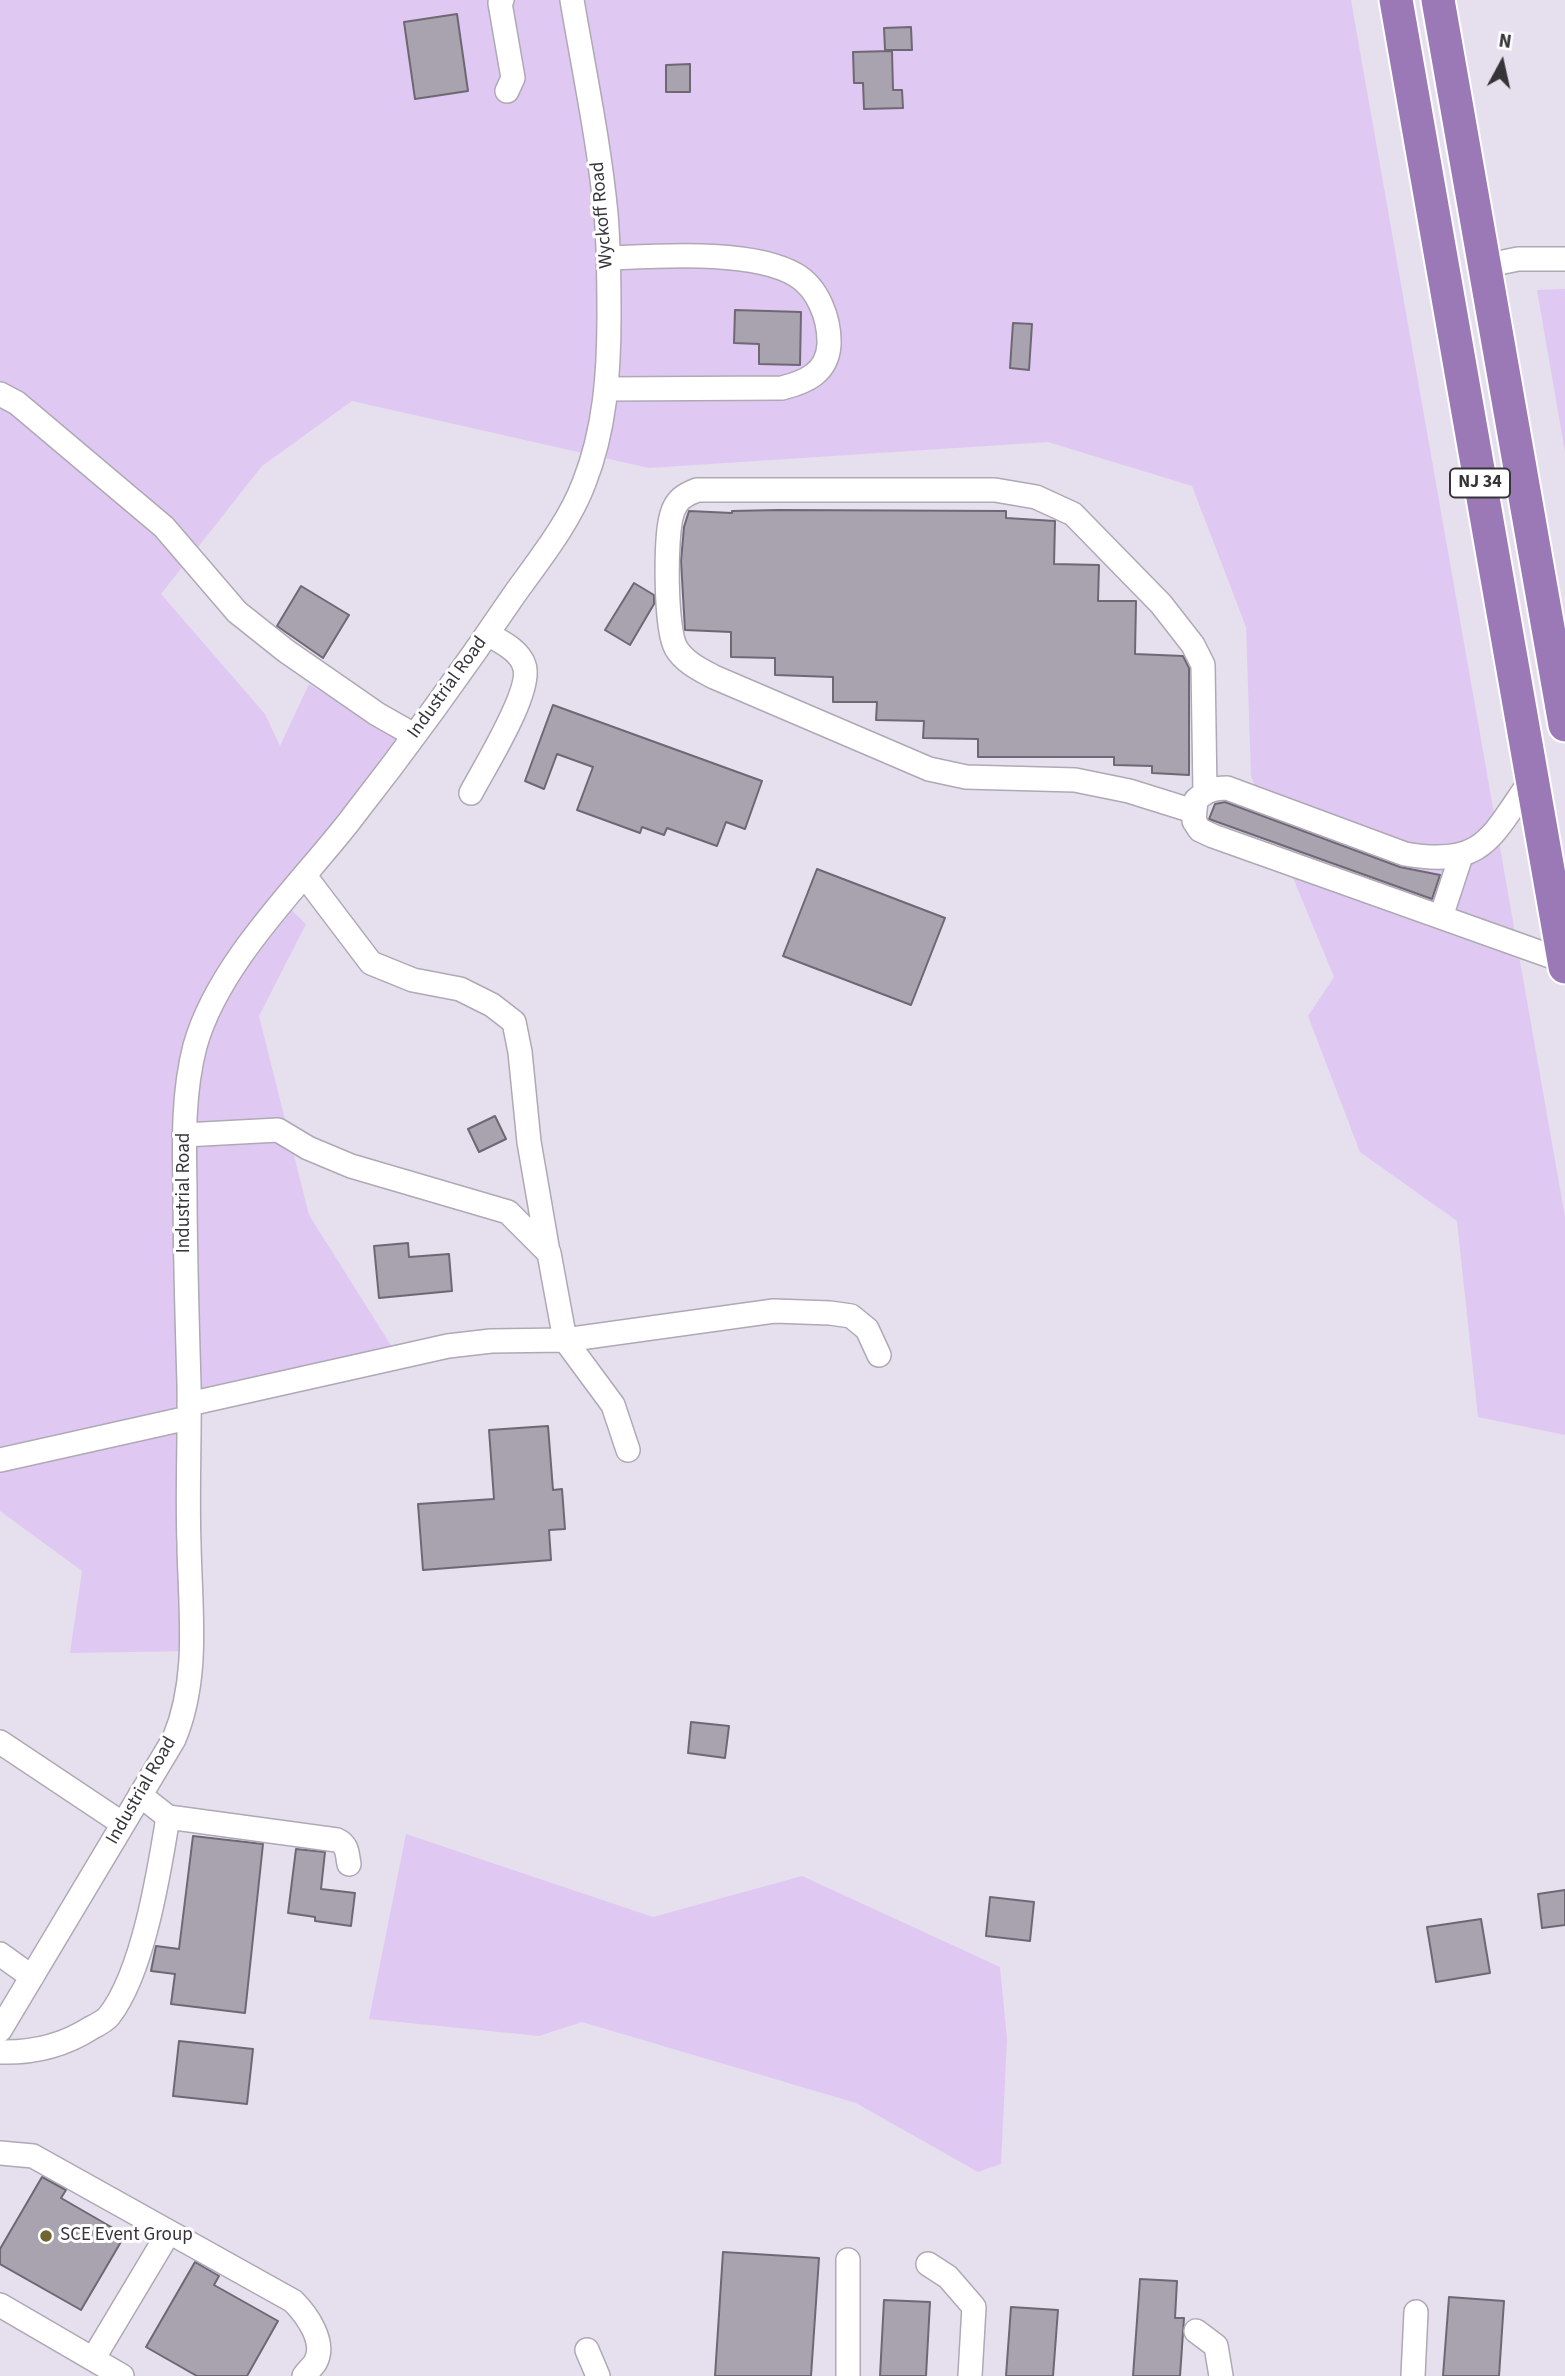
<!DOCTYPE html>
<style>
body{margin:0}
#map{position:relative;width:1565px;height:2376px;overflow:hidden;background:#e6dfed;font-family:"Source Sans 3",sans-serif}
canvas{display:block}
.north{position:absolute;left:1467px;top:28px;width:70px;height:70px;-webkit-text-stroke:5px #fff;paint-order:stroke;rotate:8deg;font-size:19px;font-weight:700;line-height:28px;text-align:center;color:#363439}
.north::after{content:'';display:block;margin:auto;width:24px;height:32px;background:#363439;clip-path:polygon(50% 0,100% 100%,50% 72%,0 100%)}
</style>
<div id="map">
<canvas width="1565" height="2376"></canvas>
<div class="north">N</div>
</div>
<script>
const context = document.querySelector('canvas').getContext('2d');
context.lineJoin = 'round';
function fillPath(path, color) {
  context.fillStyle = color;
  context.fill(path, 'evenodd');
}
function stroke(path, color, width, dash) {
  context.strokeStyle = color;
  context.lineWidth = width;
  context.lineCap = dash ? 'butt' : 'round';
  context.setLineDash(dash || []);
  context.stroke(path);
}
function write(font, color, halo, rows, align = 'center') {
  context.font = font + ' "Source Sans 3",sans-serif';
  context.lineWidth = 6;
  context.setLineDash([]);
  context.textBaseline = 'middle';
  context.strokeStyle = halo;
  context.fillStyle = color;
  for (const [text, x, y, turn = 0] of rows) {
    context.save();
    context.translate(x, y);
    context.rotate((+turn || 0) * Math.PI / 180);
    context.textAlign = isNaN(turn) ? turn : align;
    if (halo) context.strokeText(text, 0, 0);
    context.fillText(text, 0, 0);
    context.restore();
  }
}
fillPath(new Path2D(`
 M 0,0 L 1351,0 L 1565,1217 L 1565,1435 L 1478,1417 L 1457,1221 L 1360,1152 L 1308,1016 L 1334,977 L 1251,776 L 1246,627 L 1192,486 L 1048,442 L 649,468 L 352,401 L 262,466 L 161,594 L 265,714 L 280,746 L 309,684 L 401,741 L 277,896 L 306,924 L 259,1016 L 309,1215 L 399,1358 L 189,1402 L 192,1651 L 70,1653 L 82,1571 L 0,1511 Z
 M 1565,289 L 1565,452 L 1537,290 Z
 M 406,1834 L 653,1917 L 802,1876 L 1000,1967 L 1007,2039 L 1001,2164 L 978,2172 L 856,2103 L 582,2022 L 539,2036 L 369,2019 Z`), '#dfc9f2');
const building = new Path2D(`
 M 457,14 L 468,91 L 415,99 L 404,22 Z
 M 911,27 L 912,50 L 885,50 L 884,28 Z
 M 892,51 L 893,90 L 902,90 L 903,108 L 864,109 L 863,83 L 854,83 L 853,52 Z
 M 690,64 L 690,92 L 666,92 L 666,65 Z
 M 735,310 L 801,312 L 800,365 L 759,364 L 759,344 L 734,343 Z
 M 1013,323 L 1032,324 L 1029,370 L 1010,368 Z
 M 779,510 L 1006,511 L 1006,518 L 1055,521 L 1054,564 L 1099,565 L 1098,601 L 1136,601 L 1135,654 L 1183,656 L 1189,668 L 1189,775 L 1152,773 L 1152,766 L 1114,765 L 1114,757 L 978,757 L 978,739 L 923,738 L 924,721 L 876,720 L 877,702 L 833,702 L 833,677 L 775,675 L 775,658 L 731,657 L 731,632 L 685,630 L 681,561 L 684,527 L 689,511 L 732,513 L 732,511 Z
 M 634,583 L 654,595 L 654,604 L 630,645 L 605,630 Z
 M 301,586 L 349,615 L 323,658 L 277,626 Z
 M 553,705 L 762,781 L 745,829 L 726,822 L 717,846 L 667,828 L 664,835 L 642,827 L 640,833 L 577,810 L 593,767 L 557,754 L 544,789 L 525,781 Z
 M 1225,802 L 1400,867 L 1440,875 L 1432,899 L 1209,819 L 1215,804 Z
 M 817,869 L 945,918 L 911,1005 L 783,956 Z
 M 495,1116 L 506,1139 L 479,1152 L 468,1129 Z
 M 408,1243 L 409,1257 L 449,1254 L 452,1291 L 379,1298 L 374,1246 Z
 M 548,1426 L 553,1490 L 562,1489 L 565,1529 L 549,1530 L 551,1560 L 423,1570 L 418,1504 L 494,1499 L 489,1430 Z
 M 691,1722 L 729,1726 L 725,1758 L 688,1753 Z
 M 193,1836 L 263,1844 L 245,2013 L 171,2004 L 175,1974 L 151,1971 L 156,1946 L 179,1949 Z
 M 296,1849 L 325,1852 L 321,1889 L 355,1893 L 351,1926 L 315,1921 L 315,1917 L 288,1913 Z
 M 1565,1890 L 1565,1925 L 1542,1928 L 1538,1894 Z
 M 990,1897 L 1034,1902 L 1030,1941 L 986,1936 Z
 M 1481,1919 L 1490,1973 L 1436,1982 L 1427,1927 Z
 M 179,2041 L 253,2049 L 247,2104 L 173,2096 Z
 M 42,2177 L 66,2190 L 61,2198 L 125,2235 L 81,2310 L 0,2264 L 0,2249 Z
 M 723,2252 L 819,2258 L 811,2376 L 715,2376 Z
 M 195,2262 L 219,2276 L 214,2285 L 278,2321 L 247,2376 L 197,2376 L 146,2347 Z
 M 1140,2279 L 1177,2281 L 1175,2318 L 1184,2318 L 1180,2376 L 1133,2376 Z
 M 1449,2297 L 1504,2301 L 1499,2376 L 1443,2376 Z
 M 884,2300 L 930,2302 L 926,2376 L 880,2376 Z
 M 1011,2307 L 1058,2310 L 1053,2376 L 1006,2376 Z`);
fillPath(building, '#a9a2af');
stroke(building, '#6e6774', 2);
const minor = new Path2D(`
 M 502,0 L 500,3 L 513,78 L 507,91
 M 1484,266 L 1518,259 L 1565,259
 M 606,389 L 782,388 C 806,382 827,373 829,345 C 830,319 818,288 796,275 C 753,249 658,256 609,258
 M 0,394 L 17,403 L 164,527 L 237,612 L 286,651 L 377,714 L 414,735
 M 1532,779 C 1491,836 1485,868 1405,854 L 1227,788 C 1213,788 1206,791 1196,800 L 1194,821 L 1200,830 L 1213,836 L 1564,961
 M 471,793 C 484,768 534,689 524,665 C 519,650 501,642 488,634
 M 1193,811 L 1129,791 L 1075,780 L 966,777 L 929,769 L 714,677 C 701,670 684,662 676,648 C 665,629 665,536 672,514 C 676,500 684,495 697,490 L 995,490 L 1036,497 L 1073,514 L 1161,604 L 1193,645 L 1203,665 L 1205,792
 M 305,876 L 371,963 L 413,980 L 460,989 L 492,1005 L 514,1022 L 520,1052 L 529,1142 L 548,1252
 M 1441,917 L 1461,856
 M 184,1135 L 278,1130 L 308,1148 L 351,1166 L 508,1212 L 549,1253 L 565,1340 L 774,1311 L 830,1313 L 851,1316 L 867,1329 L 879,1355
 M 189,1404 L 448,1346 L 491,1341 L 565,1340 L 613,1405 L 628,1450
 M 0,1460 L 188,1418
 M 0,1742 L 123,1824
 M 168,1817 L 337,1840 C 348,1845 347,1854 349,1864
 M 0,1954 L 32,1977
 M 0,2030 L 174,1739 C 200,1677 190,1609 189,1544 C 187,1491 190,1437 189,1384 C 187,1318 185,1253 185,1187 C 184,1140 183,1092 195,1046 C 218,964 296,889 348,823 C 406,749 462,672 514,595 C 539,560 569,523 584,483 C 605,430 609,373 609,317 C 609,282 609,248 606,214 C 599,142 584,71 572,0
 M 0,2052 C 34,2053 63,2046 91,2028 C 97,2025 105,2021 109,2016 C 143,1973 159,1873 168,1817 L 140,1795
 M 0,2153 L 33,2156 L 293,2301 C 307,2315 327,2343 315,2363 C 312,2367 307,2372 304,2376
 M 928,2264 L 948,2277 L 974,2307 L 970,2376
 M 0,2305 L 122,2376
 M 1196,2331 L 1216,2346 L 1221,2376
 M 587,2350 L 598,2376
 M 93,2359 L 169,2232
 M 848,2376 L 848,2260
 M 1413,2376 L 1416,2312`);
const highway = new Path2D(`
 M 1396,0 L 1565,967
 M 1438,0 L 1565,725`);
stroke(minor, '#afa8b5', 26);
stroke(highway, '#fff', 37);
stroke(minor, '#fff', 23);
stroke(highway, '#9b79b6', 33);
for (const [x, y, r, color] of [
 [46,2236,7,"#6e6531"]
]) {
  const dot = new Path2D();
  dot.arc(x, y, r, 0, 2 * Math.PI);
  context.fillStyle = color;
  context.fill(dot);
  stroke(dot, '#fff', 2.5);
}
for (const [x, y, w] of [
 [1480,483,60]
]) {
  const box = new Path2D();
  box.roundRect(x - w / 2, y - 14.5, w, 29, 5);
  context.fillStyle = '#fff';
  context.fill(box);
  stroke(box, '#363439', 2);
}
write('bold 18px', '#363439', null, [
 ["NJ 34",1480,483]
]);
write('19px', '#363439', '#fff', [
 ["Wyckoff Road",603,215,-95],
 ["Industrial Road",448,688,-54],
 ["Industrial Road",185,1193,-90],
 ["Industrial Road",142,1791,-60]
]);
write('19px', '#363439', '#fff', [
 ["SCE Event Group",60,2236]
], 'left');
</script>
